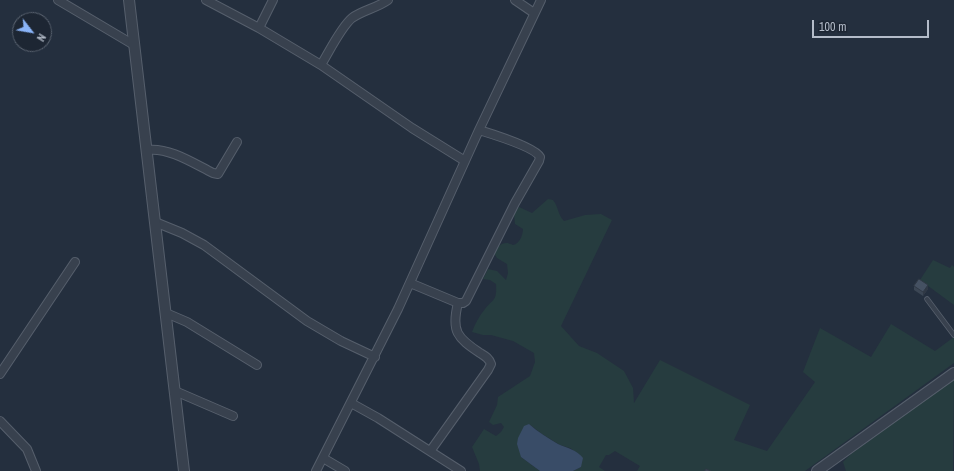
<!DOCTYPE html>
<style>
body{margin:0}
#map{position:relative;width:954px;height:471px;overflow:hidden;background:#242f3e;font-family:"Archivo Narrow",sans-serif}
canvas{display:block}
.north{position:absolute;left:12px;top:12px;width:40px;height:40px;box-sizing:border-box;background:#1d2633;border:1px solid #59626f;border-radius:50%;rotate:121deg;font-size:11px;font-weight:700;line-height:16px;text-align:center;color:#b4bcc9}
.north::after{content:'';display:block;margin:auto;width:14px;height:18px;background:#8ab4f8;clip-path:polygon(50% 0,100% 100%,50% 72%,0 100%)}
.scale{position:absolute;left:812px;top:20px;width:117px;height:18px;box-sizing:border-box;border:2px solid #b4bcc9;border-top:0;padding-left:5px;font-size:12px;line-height:14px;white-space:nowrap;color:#b4bcc9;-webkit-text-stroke:3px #1d2633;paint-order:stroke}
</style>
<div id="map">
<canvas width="954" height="471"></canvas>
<div class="north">N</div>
<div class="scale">100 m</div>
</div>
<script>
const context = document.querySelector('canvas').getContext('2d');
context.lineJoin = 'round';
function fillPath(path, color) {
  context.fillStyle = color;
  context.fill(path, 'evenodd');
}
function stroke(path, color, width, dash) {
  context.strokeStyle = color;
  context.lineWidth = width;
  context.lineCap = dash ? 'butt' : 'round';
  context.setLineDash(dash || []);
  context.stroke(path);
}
fillPath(new Path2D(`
 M 548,199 L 553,200 C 559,208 557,213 564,221 L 585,215 L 601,214 L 612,220 L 561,326 L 579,346 L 597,353 L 624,371 L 633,388 L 634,403 L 660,360 L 750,405 L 734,440 L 767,451 L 815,382 L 803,372 L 820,328 L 871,357 L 891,324 L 935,351 L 954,337 L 954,363 L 805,471 L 637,471 L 640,466 L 615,451 L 609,455 L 606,455 L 599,467 L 605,471 L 573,471 L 581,467 L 580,455 L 570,448 L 560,445 L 542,434 L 529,424 L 521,457 L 540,471 L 480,471 L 479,464 L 472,447 L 484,429 L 496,436 L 501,432 L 504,427 L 501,423 L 493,425 L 489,422 L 497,405 L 498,397 L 530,376 L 535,362 L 534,353 L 513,341 L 491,335 L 483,335 L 472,332 C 475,324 479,316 485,309 C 494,298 497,301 496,284 L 490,280 L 483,279 L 488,269 L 497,271 L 506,280 L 508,273 L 507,264 L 497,258 L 494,253 C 497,248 500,243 507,243 C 508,243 513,245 513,245 C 520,244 523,234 523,229 L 515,224 L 514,214 L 519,207 L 532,213 Z
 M 933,260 L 950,268 L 952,265 L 954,267 L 954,305 L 920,280 Z
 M 954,379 L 953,471 L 846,471 L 843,462 L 851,454 Z`), '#263c3f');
fillPath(new Path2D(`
 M 529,424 C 538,432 548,438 558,444 C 567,448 577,450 583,458 L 581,467 L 573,471 L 540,471 L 521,457 L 517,444 L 518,438 L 524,426 Z`), '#394c67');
const service = new Path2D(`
 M 927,299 L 954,335`);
const minor = new Path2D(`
 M 58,0 L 134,45
 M 206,0 L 259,28 L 321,65 L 412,128 L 465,161
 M 515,0 L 534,13
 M 259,28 L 273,0
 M 321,65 C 329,52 341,27 352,18 C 363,10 377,8 388,0
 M 147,150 C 169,147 193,163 213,173 L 218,174 L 237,142
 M 155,222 L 182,233 L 204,245 L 307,321 L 341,341 L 375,357
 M 410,283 L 458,303 L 463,303 L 466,301 L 515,203 L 539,161 L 540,157 C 535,147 492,134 479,130
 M 166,313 L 187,322 L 257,365
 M 0,374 L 75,262
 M 175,391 L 233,416
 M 351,403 L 378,418 L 461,471
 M 0,421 L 27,449 L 36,471
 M 431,450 L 488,370 L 491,364 C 489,358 485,356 480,353 C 457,338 451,331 458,303
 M 323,458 L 345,471
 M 316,471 L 398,309 L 479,130 L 541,0`);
const tertiary = new Path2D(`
 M 129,0 L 184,471
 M 817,471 L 954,373`);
stroke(service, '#565f6c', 5.5);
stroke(minor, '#565f6c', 10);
stroke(tertiary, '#565f6c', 12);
stroke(service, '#38414e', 4);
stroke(minor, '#38414e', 8);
stroke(tertiary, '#38414e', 10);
fillPath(new Path2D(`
 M 914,286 L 928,289 L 923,296 L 914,290 Z`), '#3b4654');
fillPath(new Path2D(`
 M 928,285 L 928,289 L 923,296 L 923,292 Z`), '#303945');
const building = new Path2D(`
 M 919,279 L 928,285 L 923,292 L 914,286 Z
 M 706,469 L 711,471 L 705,471 Z`);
fillPath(building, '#455162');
stroke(building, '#303945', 1);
</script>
